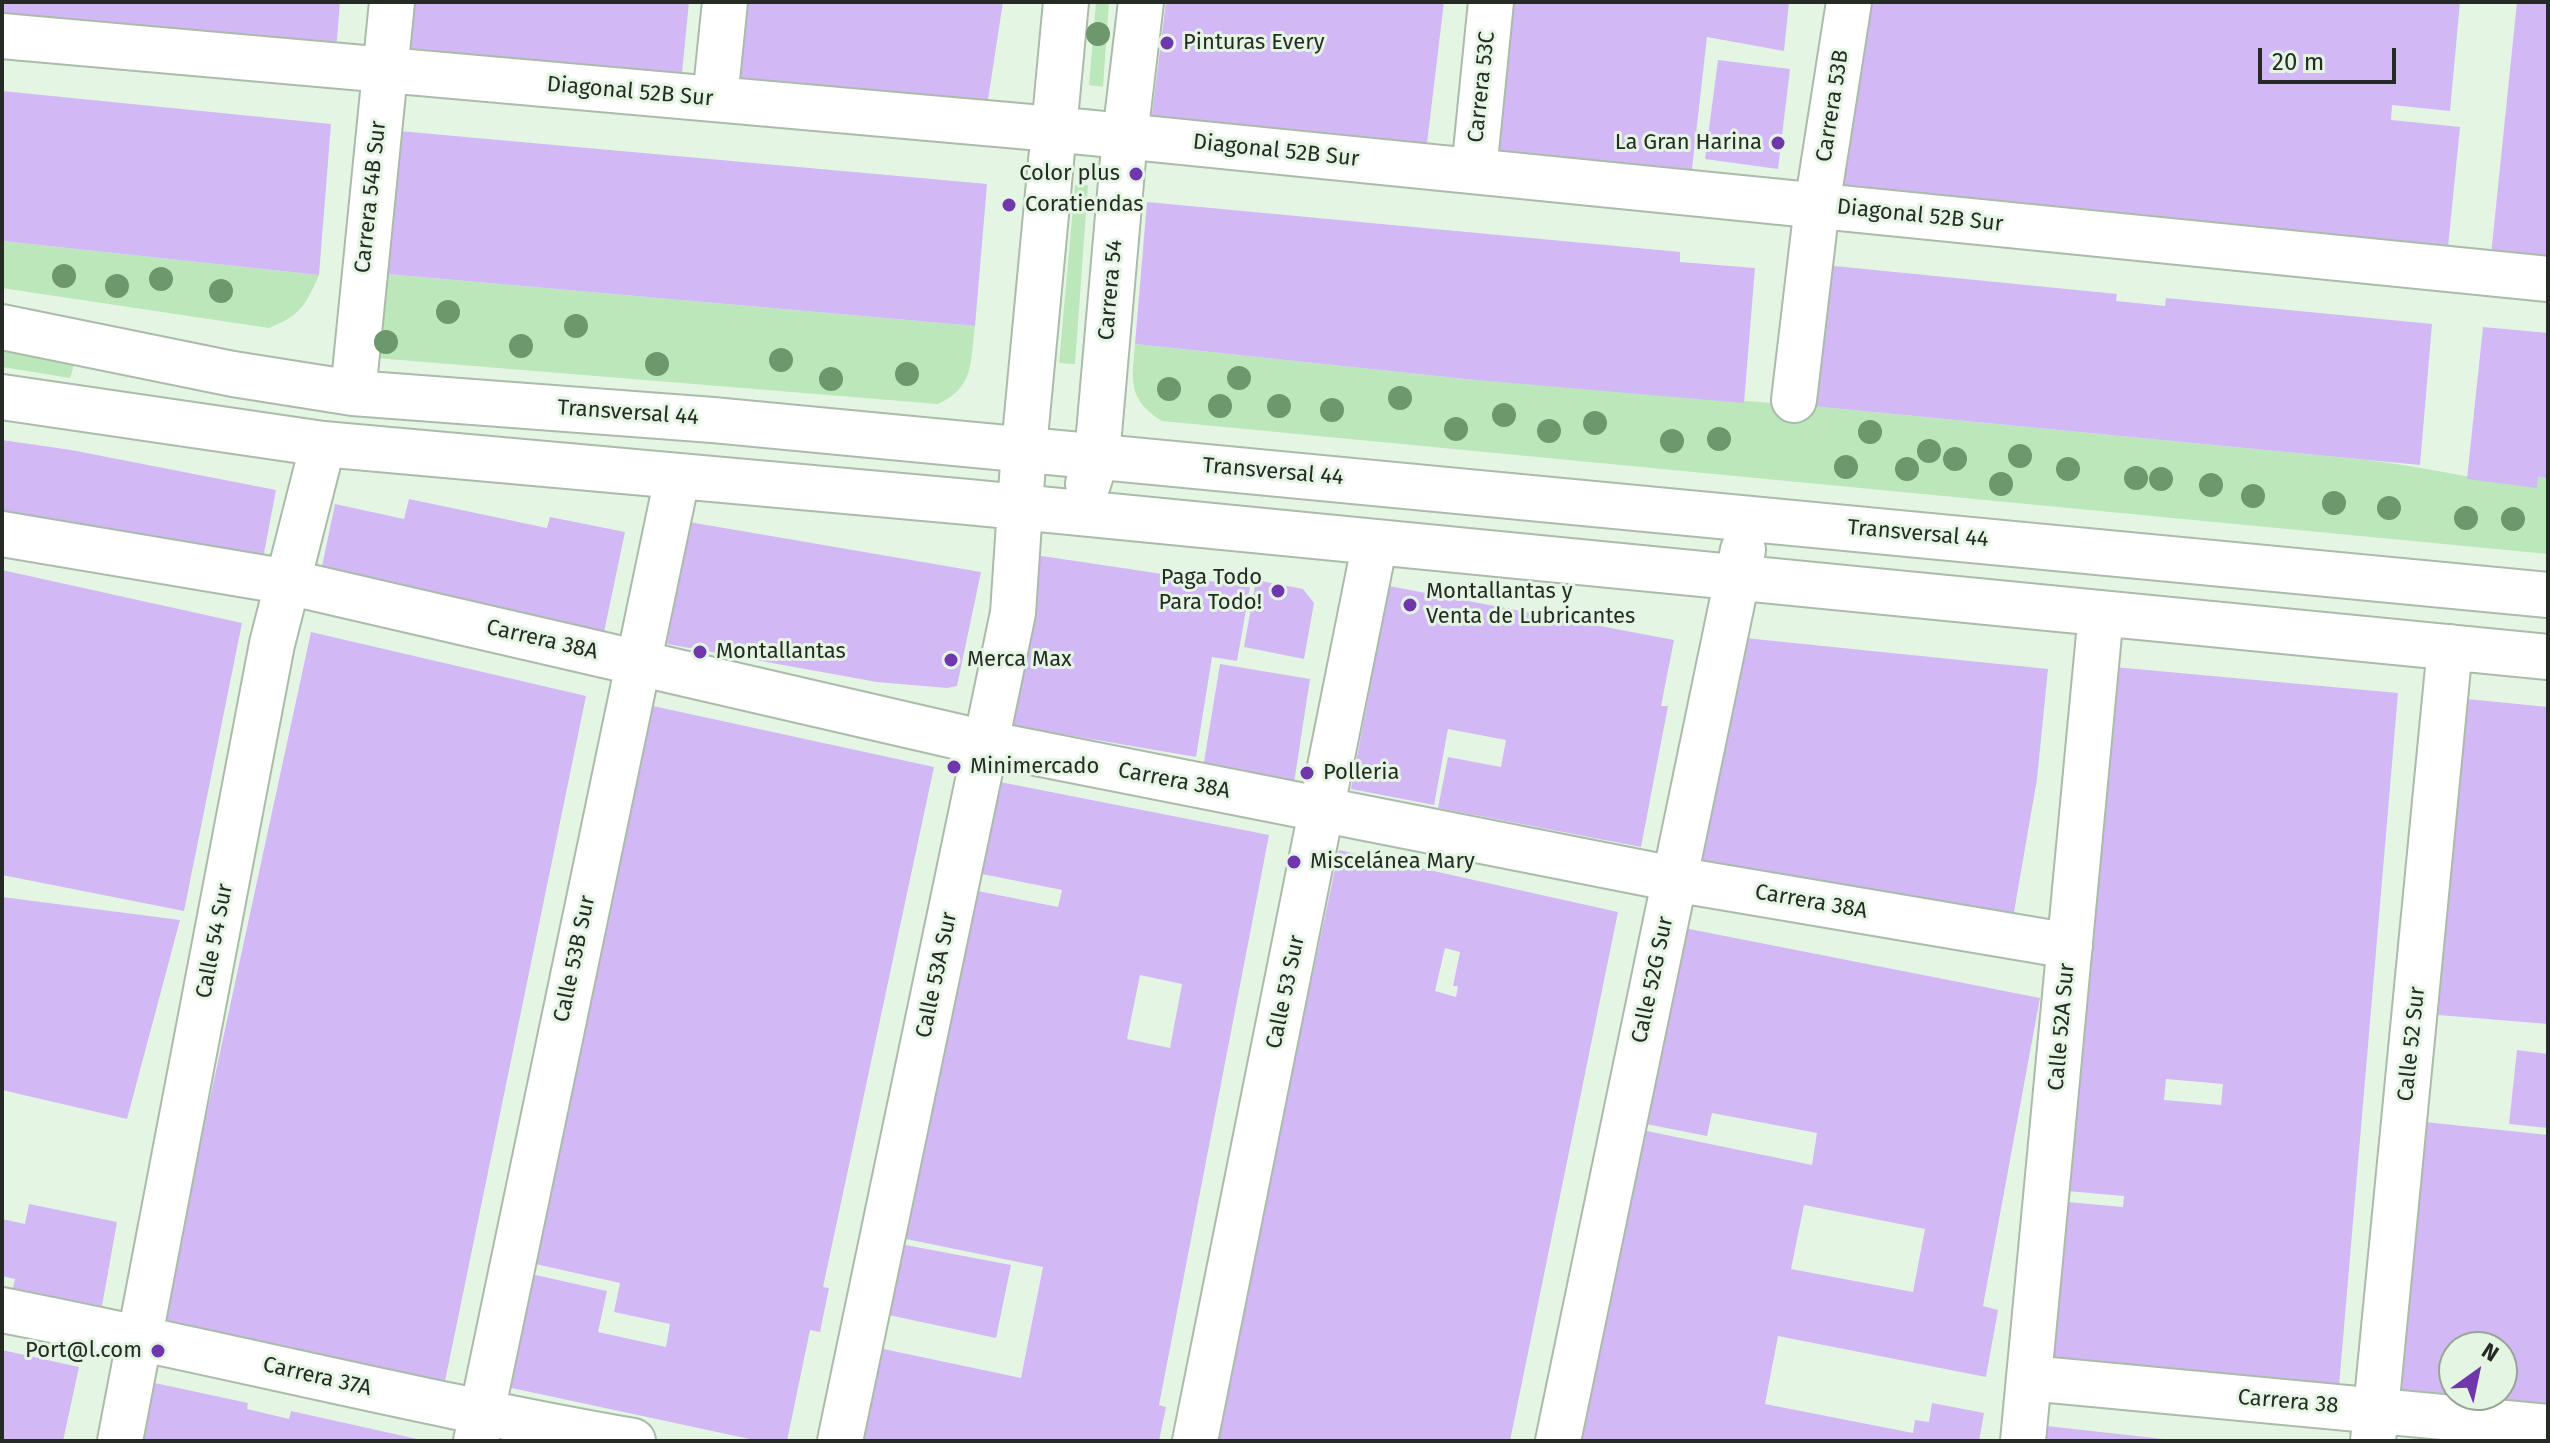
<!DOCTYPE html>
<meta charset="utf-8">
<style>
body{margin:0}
#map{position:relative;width:2550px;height:1443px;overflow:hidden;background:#e5f5e4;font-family:"Fira Sans",sans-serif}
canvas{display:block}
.frame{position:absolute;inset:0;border:4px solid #252b24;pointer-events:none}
.north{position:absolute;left:2438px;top:1331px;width:80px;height:80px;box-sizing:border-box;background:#e5f5e4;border:2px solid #98a497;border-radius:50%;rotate:33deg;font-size:22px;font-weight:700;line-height:32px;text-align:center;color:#252b24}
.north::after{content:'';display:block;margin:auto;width:28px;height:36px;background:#7036ac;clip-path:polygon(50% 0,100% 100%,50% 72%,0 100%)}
.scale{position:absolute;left:2258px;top:48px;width:138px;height:36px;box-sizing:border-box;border:4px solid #252b24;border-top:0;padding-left:10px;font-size:24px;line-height:28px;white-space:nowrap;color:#252b24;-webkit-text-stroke:6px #e5f5e4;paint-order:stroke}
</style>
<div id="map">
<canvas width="2550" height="1443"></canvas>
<div class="frame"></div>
<div class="north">N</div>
<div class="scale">20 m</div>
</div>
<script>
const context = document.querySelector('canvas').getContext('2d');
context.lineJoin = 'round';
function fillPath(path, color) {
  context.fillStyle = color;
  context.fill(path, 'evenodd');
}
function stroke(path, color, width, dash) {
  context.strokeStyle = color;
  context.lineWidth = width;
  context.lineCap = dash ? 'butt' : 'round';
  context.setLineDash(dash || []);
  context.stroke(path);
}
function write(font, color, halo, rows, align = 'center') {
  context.font = font + ' "Fira Sans",sans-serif';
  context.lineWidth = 6;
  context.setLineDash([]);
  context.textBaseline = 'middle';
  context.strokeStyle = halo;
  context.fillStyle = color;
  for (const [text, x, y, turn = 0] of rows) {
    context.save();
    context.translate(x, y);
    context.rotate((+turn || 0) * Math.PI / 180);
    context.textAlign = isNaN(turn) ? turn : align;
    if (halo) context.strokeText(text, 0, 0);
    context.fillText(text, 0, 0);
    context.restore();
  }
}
fillPath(new Path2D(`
 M 1096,2 L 1109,2 L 1103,87 L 1089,85 Z
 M 1075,185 L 1088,185 L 1075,364 L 1059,363 Z
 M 2,241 L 319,275 C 305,306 301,315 269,328 L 2,288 Z
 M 387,274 L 975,326 C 970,362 975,387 938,404 L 376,358 Z
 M 1135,344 L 1465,379 L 1811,406 L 2358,459 C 2419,465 2476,480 2536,487 L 2538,477 L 2548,478 L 2548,554 L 1162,421 C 1127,399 1132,381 1135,344 Z
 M 2,349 L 74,365 L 70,378 L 2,367 Z`), '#bce7ba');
fillPath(new Path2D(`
 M 2,2 L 340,2 L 336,51 L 2,22 Z
 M 409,2 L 689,2 L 681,83 L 404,53 Z
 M 744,2 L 1003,2 L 985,119 L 731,79 Z
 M 1166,2 L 1444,2 L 1425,160 L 1150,130 Z
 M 1508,2 L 1789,2 L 1784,51 L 1707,37 L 1691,178 L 1491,156 Z
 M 1858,2 L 2460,2 L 2450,111 L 2392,105 L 2391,120 L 2460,127 L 2447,257 L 1839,194 Z
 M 2517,2 L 2548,2 L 2548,261 L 2491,255 Z
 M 1718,60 L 1790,69 L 1778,169 L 1705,159 Z
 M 2,91 L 331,124 L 319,275 L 2,241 Z
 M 399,131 L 987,184 L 975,326 L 387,274 Z
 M 1147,202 L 1680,252 L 1680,262 L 1755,268 L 1744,403 L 1465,379 L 1135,344 Z
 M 1824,265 L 2117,294 L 2116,301 L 2165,306 L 2166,298 L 2432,324 L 2420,465 L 1811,406 Z
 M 2483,327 L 2548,333 L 2548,478 L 2538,477 L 2537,488 L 2467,479 Z
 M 2,440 L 71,450 L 276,490 L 262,564 L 61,520 L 2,511 Z
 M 409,499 L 547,528 L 550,517 L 625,532 L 604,632 L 391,587 L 320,576 L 335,504 L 404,519 Z
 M 689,522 L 981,572 L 957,686 L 947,688 L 877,682 L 667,644 Z
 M 1035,555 L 1250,587 L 1237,661 L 1212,657 L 1196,757 L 1009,725 Z
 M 2,570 L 242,623 L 184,911 L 2,875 Z
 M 1256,580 L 1303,589 L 1314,603 L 1304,659 L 1244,647 Z
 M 1389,586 L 1674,640 L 1661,706 L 1668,706 L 1641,847 L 1438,808 L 1448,757 L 1501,767 L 1506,740 L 1448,729 L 1434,805 L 1351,789 Z
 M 311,632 L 586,696 L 444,1386 L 161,1325 Z
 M 1745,638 L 2048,669 L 2037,779 L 2013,918 L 1700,862 Z
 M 1220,664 L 1310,679 L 1294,783 L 1203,768 Z
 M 2114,667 L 2398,693 L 2339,1386 L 2052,1358 L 2067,1202 L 2123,1207 L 2124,1196 L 2067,1191 ZM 2166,1079 L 2223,1084 L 2221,1105 L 2164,1100 Z
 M 2467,699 L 2548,707 L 2548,1024 L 2438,1015 Z
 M 653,706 L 934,767 L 823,1287 L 829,1288 L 820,1332 L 810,1330 L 787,1441 L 759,1441 L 507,1387 L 531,1274 L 607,1291 L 598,1332 L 666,1347 L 670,1324 L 614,1312 L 620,1283 L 531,1263 Z
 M 995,781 L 1269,835 L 1159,1405 L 1166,1407 L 1159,1441 L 864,1441 L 873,1394 L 865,1392 L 874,1347 L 1021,1378 L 1043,1267 L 906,1239 L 973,890 L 1058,907 L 1062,890 L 977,873 ZM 1140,975 L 1182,984 L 1170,1048 L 1127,1039 Z
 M 1339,850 L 1618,912 L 1510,1441 L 1214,1441 ZM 1445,948 L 1460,952 L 1453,986 L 1458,986 L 1456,997 L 1435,991 Z
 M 2,897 L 180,920 L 127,1119 L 2,1090 Z
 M 1679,927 L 2040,998 L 1983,1306 L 1998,1310 L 1986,1377 L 1778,1336 L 1765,1404 L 1913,1433 L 1915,1420 L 1929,1422 L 1932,1403 L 1984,1413 L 1979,1441 L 1574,1441 L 1637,1129 L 1812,1165 L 1817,1133 L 1712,1113 L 1707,1136 L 1641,1123 ZM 1804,1205 L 1925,1229 L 1913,1292 L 1791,1269 Z
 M 2517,1050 L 2548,1054 L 2548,1128 L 2509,1124 Z
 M 2425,1122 L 2548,1135 L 2548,1415 L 2398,1399 ZM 2454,1347 L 2502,1347 L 2502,1395 L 2454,1395 Z
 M 29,1204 L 117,1222 L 102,1306 L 13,1288 L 15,1279 L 2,1276 L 2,1219 L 25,1224 Z
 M 900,1244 L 1011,1265 L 996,1338 L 884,1314 Z
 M 2,1350 L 79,1367 L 63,1441 L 2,1441 Z
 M 150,1382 L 248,1403 L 247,1409 L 289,1419 L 291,1411 L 426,1441 L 138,1441 Z
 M 2047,1426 L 2163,1439 L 2163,1441 L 2045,1441 Z`), '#d2b9f6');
const minor = new Path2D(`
 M 2,36 L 1053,129 L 2548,279
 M 715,99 L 725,2
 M 1474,171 L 1491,2
 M 2,327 L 233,374 L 353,393 L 713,420 L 2548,595
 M 353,393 L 392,2
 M 2,397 L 323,444 L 968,502 L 2548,657
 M 1794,400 L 1817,206 L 1849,2
 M 1088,484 L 1097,456 L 1125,136 L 1141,2
 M 2,534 L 288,582 L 985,743 L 1674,879 L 2070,946
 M 2,1310 C 213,1351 421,1404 633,1441
 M 2029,1378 L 2548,1427
 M 120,1441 L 272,644 L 323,444
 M 476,1441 L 677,478
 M 840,1441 L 1013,613 L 1024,448 L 1066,2
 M 1195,1441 L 1375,542
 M 1558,1441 L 1743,550
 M 2023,1441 L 2101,613
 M 2373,1441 L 2450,647`);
stroke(minor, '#abbbaa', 48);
stroke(minor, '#fff', 44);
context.fillStyle = '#6d986e';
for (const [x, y] of [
 [1098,34],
 [64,276],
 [161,279],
 [117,286],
 [221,291],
 [448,312],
 [576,326],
 [386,342],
 [521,346],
 [781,360],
 [657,364],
 [907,374],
 [1239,378],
 [831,379],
 [1169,389],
 [1400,398],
 [1220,406],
 [1279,406],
 [1332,410],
 [1504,415],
 [1595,423],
 [1456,429],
 [1549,431],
 [1870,432],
 [1719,439],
 [1672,441],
 [1929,451],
 [2020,456],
 [1955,459],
 [1846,467],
 [1907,469],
 [2068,469],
 [2136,478],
 [2161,479],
 [2001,484],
 [2211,485],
 [2253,496],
 [2334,503],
 [2389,508],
 [2466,518],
 [2513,519]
]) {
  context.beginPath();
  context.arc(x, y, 12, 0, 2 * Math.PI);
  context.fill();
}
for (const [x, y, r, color] of [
 [1167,43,8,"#7036ac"],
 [1778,143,8,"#7036ac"],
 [1136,174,8,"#7036ac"],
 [1009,205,8,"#7036ac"],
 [1278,591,8,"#7036ac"],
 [1410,605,8,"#7036ac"],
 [700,652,8,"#7036ac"],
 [951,660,8,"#7036ac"],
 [954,767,8,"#7036ac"],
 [1307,773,8,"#7036ac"],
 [1294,862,8,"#7036ac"],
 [158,1351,8,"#7036ac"]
]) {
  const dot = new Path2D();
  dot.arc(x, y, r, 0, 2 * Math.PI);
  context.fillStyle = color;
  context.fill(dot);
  stroke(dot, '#e5f5e4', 3);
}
write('22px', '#252b24', '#e5f5e4', [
 ["Pinturas Every",1183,43],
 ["La Gran Harina",1762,143,"right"],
 ["Color plus",1120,174,"right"],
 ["Coratiendas",1025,205],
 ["Paga Todo",1262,578,"right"],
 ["Para Todo!",1262,603,"right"],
 ["Montallantas y",1426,592],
 ["Venta de Lubricantes",1426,617],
 ["Montallantas",716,652],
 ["Merca Max",967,660],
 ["Minimercado",970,767],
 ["Polleria",1323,773],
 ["Miscelánea Mary",1310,862],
 ["Port@l.com",142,1351,"right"]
], 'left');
write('22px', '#252b24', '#e5f5e4', [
 ["Carrera 53C",1482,87,-84],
 ["Diagonal 52B Sur",630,92,5],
 ["Carrera 53B",1833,106,-81],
 ["Diagonal 52B Sur",1276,151,6],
 ["Carrera 54B Sur",371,197,-84],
 ["Diagonal 52B Sur",1920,216,6],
 ["Carrera 54",1111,290,-85],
 ["Transversal 44",628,413,4],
 ["Transversal 44",1273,472,5],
 ["Transversal 44",1918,534,5],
 ["Carrera 38A",542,640,13],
 ["Carrera 38A",1174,781,11],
 ["Carrera 38A",1811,902,10],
 ["Calle 54 Sur",215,941,-79],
 ["Calle 53B Sur",575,959,-78],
 ["Calle 53A Sur",937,975,-78],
 ["Calle 52G Sur",1653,980,-78],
 ["Calle 53 Sur",1286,992,-78],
 ["Calle 52A Sur",2062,1027,-85],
 ["Calle 52 Sur",2412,1044,-84],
 ["Carrera 37A",317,1377,13],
 ["Carrera 38",2288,1402,5]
]);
</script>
